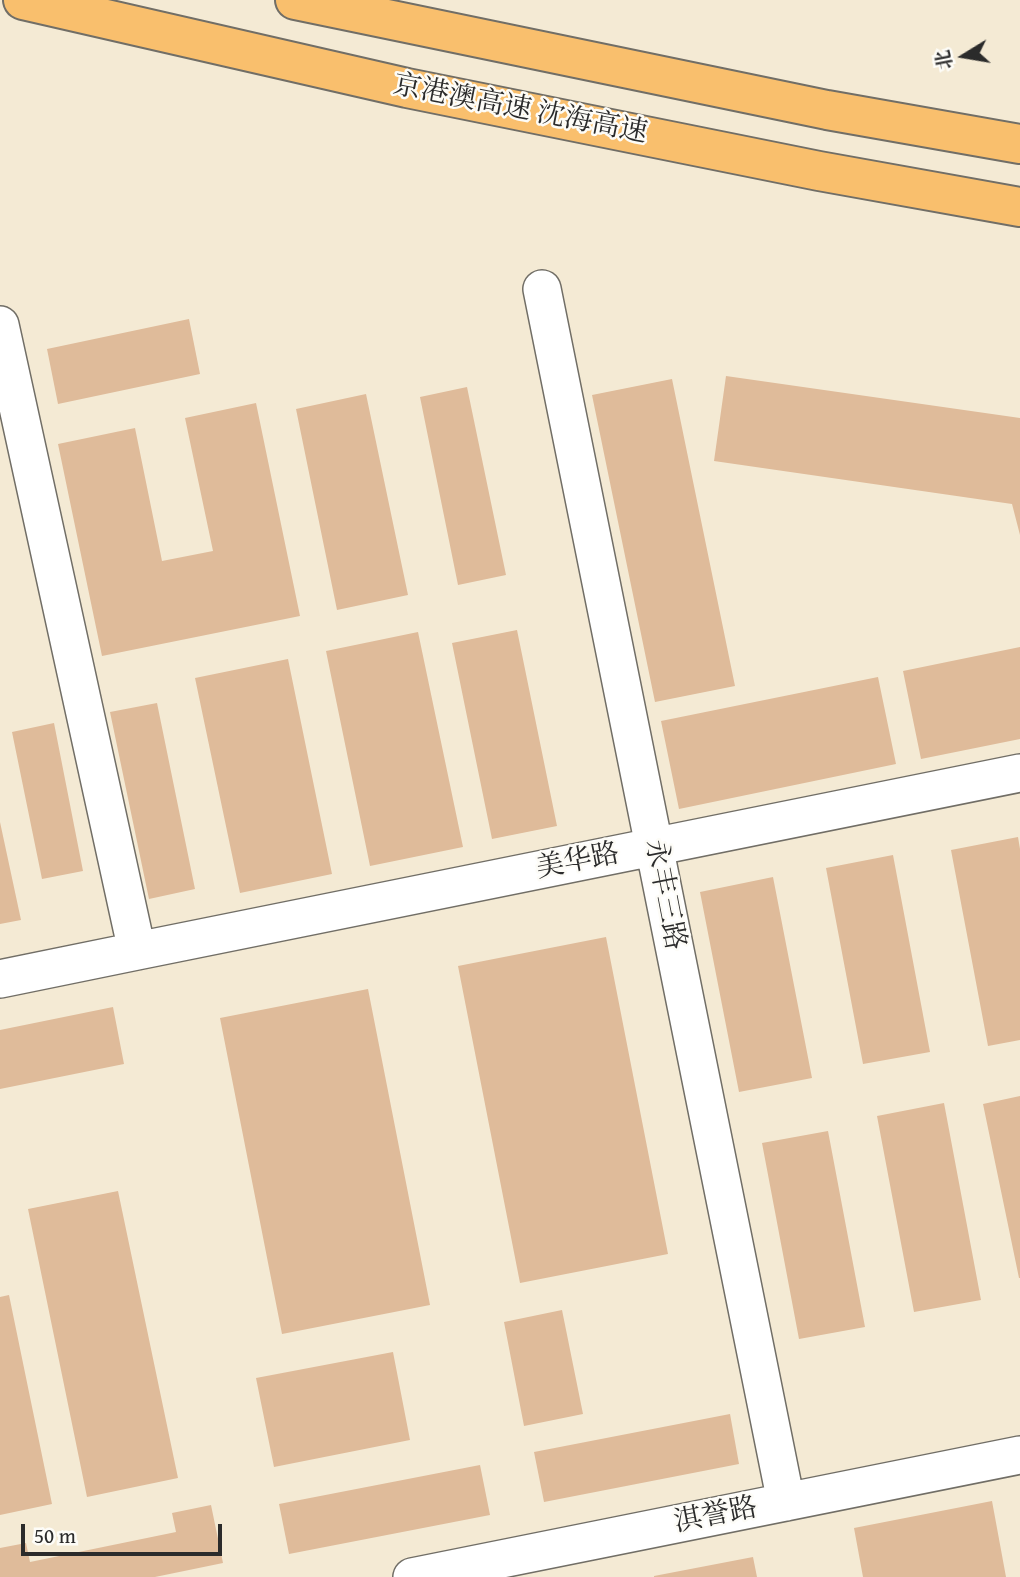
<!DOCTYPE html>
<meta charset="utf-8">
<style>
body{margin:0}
#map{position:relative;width:1020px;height:1577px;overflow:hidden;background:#f4ead4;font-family:"Gentium Book Plus","Noto Serif SC",serif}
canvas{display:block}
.north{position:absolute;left:929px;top:21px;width:70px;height:70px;-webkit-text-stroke:5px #fdfcf7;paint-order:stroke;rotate:259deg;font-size:19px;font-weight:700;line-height:28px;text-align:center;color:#2b2b2b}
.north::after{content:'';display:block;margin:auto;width:24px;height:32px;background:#2b2b2b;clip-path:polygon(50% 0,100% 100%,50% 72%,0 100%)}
.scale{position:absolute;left:21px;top:1524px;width:201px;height:32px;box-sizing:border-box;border:4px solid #2b2b2b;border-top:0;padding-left:9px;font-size:21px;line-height:24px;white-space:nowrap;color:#2b2b2b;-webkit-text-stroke:5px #fdfcf7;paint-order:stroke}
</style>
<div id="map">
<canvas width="1020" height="1577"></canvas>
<div class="north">北</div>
<div class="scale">50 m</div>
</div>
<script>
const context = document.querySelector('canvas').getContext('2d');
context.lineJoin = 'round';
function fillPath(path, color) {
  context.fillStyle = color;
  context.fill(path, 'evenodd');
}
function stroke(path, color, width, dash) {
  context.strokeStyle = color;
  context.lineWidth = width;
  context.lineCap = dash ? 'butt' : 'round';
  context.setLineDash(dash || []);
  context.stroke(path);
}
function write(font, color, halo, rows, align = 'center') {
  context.font = font + ' "Gentium Book Plus","Noto Serif SC",serif';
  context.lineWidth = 5;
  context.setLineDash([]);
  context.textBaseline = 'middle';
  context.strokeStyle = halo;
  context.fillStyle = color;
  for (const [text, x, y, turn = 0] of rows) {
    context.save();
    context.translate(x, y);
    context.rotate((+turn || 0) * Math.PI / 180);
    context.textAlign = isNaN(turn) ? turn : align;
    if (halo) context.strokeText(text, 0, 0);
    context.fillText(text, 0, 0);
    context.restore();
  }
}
fillPath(new Path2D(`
 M 189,319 L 200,374 L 58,404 L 47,349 Z
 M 726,376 L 1020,418 L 1020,535 L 1012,504 L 714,461 Z
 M 672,379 L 735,686 L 655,702 L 592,395 Z
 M 467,387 L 506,575 L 458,585 L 420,397 Z
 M 366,394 L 408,595 L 337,610 L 296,409 Z
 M 256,403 L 300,616 L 102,656 L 58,444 L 135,428 L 162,561 L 213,551 L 185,418 Z
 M 517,630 L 557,826 L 492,839 L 452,643 Z
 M 418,632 L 463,847 L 370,866 L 326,651 Z
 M 1020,647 L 1020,739 L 921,759 L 903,671 Z
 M 288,659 L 332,874 L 240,893 L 195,678 Z
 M 878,677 L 896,764 L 679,809 L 661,721 Z
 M 157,703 L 195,889 L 149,899 L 110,712 Z
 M 54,723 L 83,871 L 42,879 L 12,732 Z
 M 0,822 L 21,920 L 0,924 Z
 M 1018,837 L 1020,849 L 1020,1040 L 988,1046 L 951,850 Z
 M 893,855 L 930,1052 L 863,1064 L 826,868 Z
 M 773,877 L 812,1078 L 739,1092 L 700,892 Z
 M 606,937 L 668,1254 L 520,1283 L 458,966 Z
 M 368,989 L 430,1305 L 282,1334 L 220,1018 Z
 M 113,1007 L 124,1064 L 0,1089 L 0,1030 Z
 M 1020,1096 L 1020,1278 L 1019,1278 L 983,1104 Z
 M 944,1103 L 981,1300 L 914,1312 L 877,1116 Z
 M 828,1131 L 865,1327 L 799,1339 L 762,1143 Z
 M 118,1191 L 178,1478 L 87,1497 L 28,1209 Z
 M 9,1295 L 52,1504 L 0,1515 L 0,1297 Z
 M 562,1310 L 583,1414 L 524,1426 L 504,1322 Z
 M 393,1352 L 410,1440 L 274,1467 L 256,1378 Z
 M 730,1414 L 739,1464 L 544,1502 L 534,1452 Z
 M 480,1465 L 490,1515 L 289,1554 L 279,1504 Z
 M 992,1501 L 1006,1577 L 863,1577 L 854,1528 Z
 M 211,1505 L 223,1563 L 155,1577 L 0,1577 L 0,1548 L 26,1543 L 30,1562 L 176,1532 L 172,1513 Z
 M 753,1557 L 757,1577 L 654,1577 L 654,1576 Z`), '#dfbb9a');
const minor = new Path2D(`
 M 542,289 L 786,1502
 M 0,325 L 137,951 L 0,979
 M 137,951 L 1020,773
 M 412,1577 L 1020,1455`);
const highway = new Path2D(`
 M 23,0 L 407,88 L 819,171 L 1020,207
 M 295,0 L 827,110 L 1020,144`);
stroke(minor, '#716e66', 40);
stroke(highway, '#716e66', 42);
stroke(minor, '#fff', 37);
stroke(highway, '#f9bf6d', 38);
write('28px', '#2b2b2b', '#fdfcf7', [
 ["京港澳高速 沈海高速",520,110,11],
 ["美华路",578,862,-11],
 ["永丰三路",664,895,79],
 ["淇誉路",716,1516,-11]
]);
</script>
